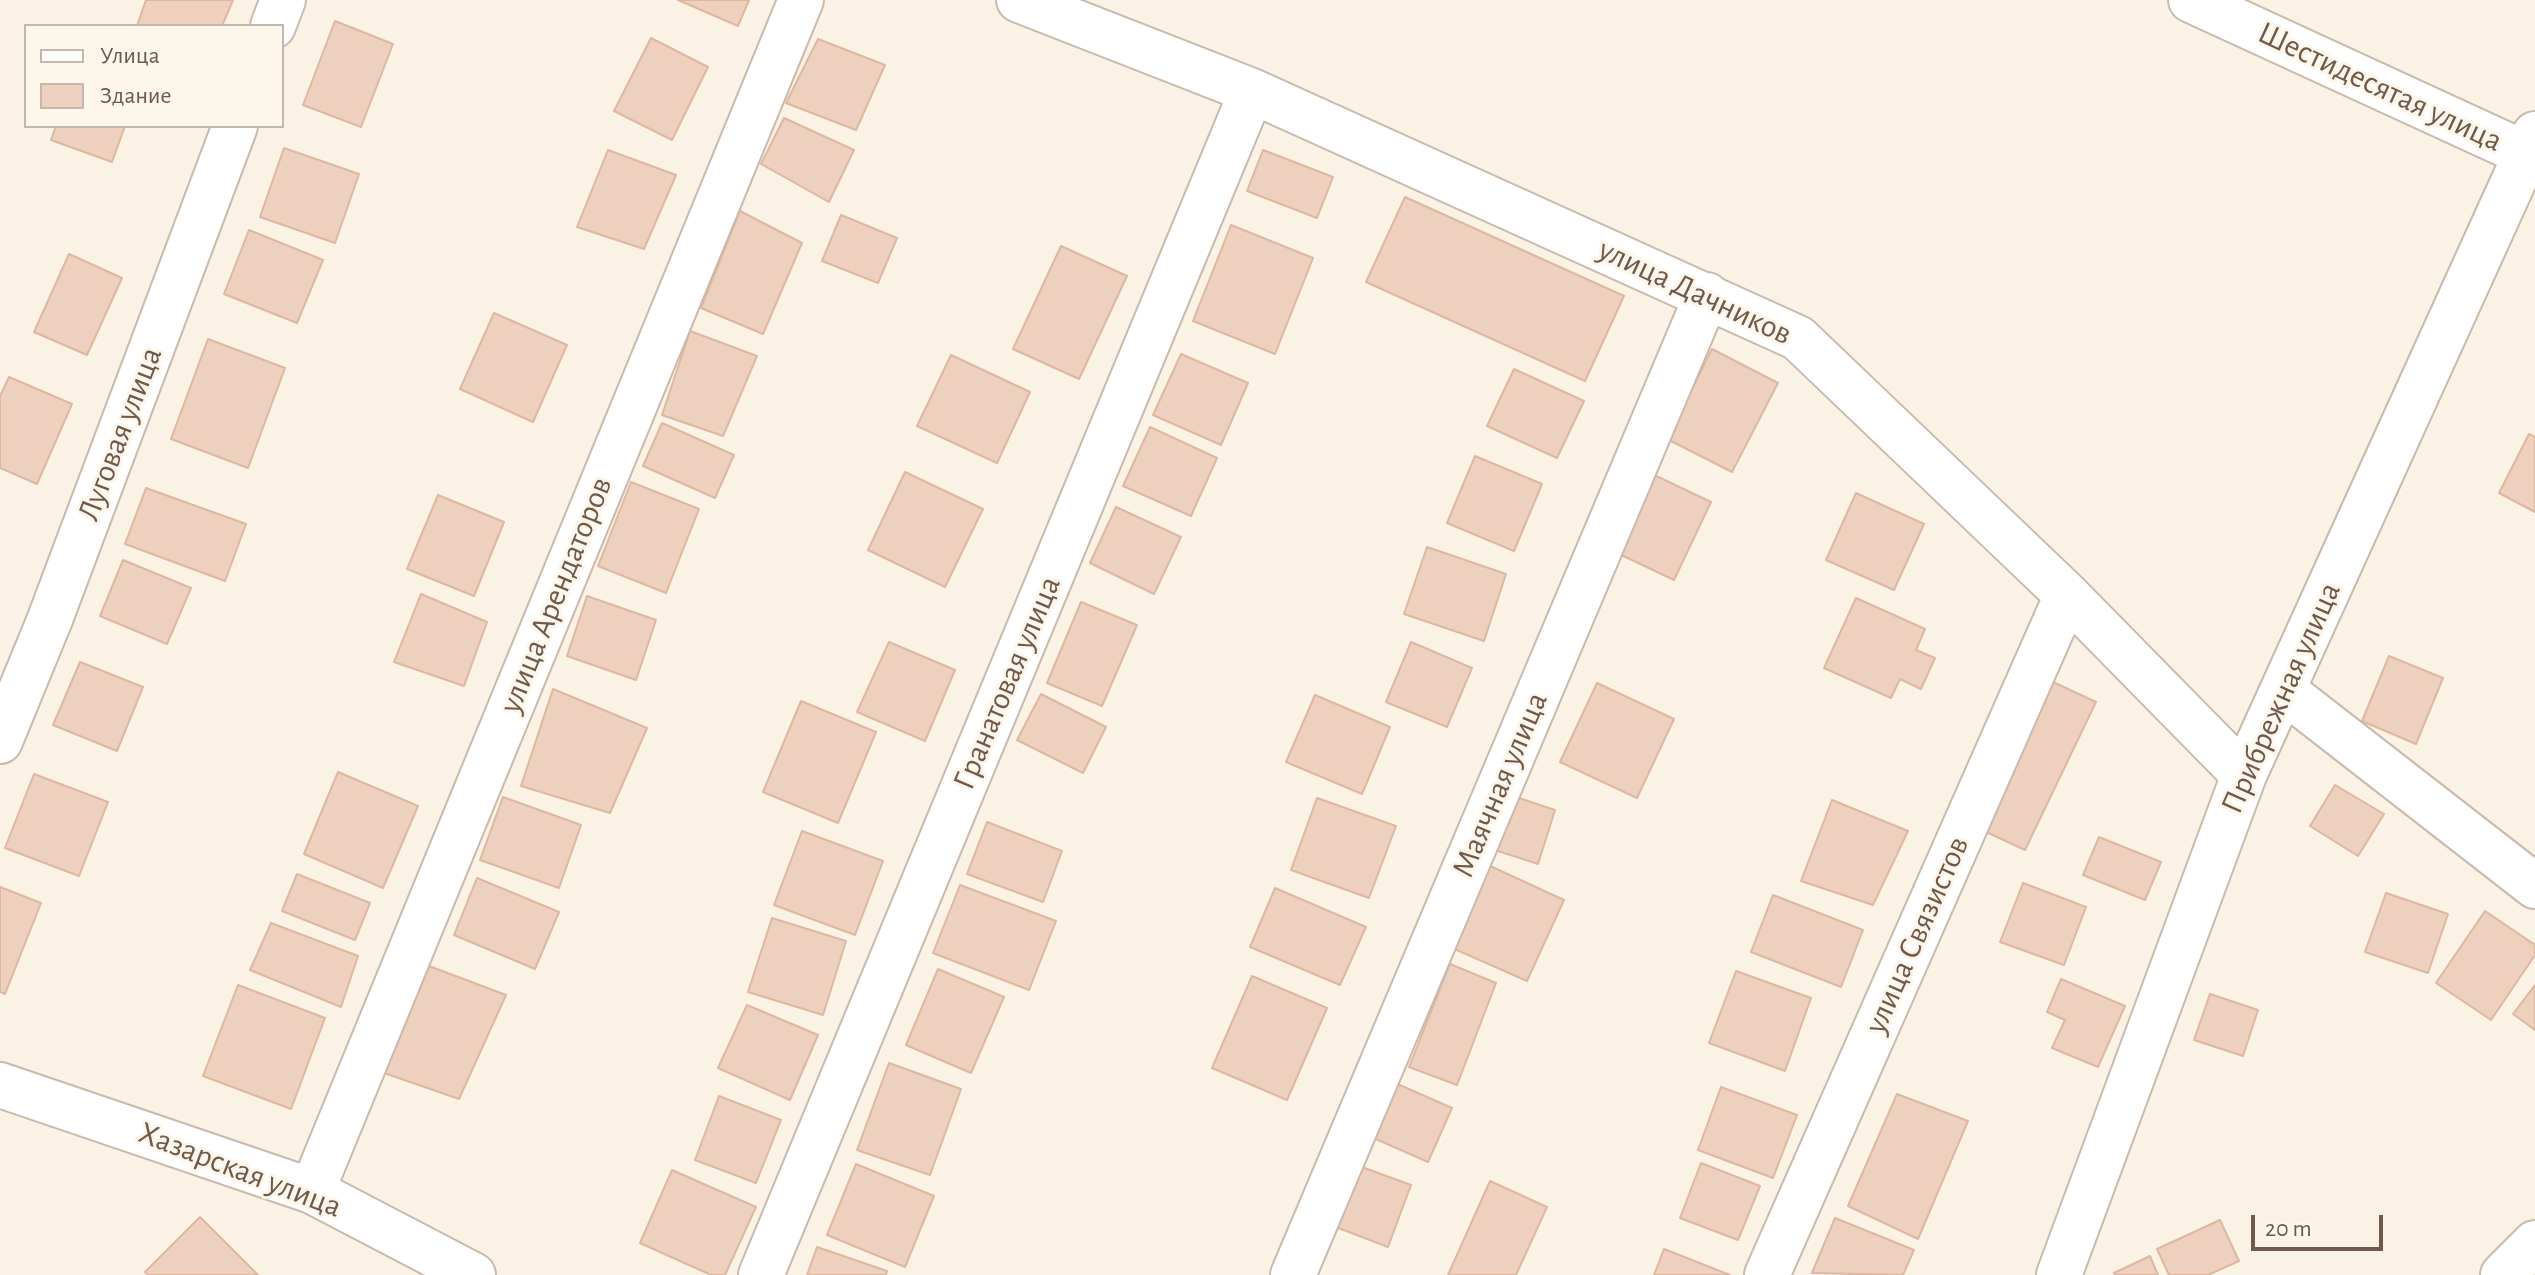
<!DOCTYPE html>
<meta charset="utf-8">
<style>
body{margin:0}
#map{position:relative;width:2535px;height:1275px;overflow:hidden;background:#faf2e4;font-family:"Alegreya Sans",sans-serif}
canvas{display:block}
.legend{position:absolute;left:24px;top:24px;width:260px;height:104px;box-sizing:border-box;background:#fdf6ea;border:2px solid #c5b7ab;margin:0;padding:10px 14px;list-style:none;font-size:24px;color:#70594c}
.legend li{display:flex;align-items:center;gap:16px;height:40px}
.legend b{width:40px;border:2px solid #c5b7ab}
.scale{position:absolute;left:2251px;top:1215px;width:132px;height:36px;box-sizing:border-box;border:4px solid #70594c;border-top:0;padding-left:10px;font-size:24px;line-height:28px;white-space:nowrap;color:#70594c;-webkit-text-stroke:6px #fdf6ea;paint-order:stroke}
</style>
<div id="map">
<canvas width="2535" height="1275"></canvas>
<ul class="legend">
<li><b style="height:10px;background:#fff"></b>Улица</li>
<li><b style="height:22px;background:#edd1be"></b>Здание</li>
</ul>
<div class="scale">20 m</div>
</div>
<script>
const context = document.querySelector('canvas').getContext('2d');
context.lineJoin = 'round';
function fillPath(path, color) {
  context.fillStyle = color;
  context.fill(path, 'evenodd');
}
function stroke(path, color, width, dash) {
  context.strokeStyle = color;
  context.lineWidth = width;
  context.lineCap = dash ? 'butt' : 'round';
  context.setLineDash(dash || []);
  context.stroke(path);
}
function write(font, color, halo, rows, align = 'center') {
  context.font = font + ' "Alegreya Sans",sans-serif';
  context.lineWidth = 6;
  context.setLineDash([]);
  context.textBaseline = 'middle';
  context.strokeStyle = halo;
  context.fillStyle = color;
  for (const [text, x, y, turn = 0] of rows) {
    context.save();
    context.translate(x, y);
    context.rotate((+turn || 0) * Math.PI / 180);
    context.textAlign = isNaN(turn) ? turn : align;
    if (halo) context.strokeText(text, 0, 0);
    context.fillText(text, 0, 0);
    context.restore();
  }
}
const building = new Path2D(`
 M 146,0 L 233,0 L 222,26 L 137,26 Z
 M 678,0 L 749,0 L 738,26 Z
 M 335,21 L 393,44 L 361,127 L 303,105 Z
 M 651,38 L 708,67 L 672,140 L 614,111 Z
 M 818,39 L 885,65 L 856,130 L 786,103 Z
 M 784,118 L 854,150 L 829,202 L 761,164 Z
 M 56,126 L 125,126 L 112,162 L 51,140 Z
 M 284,148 L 359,174 L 335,243 L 260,217 Z
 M 608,150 L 676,175 L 644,249 L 577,227 Z
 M 1263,150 L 1333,177 L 1317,218 L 1247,191 Z
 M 1405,197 L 1624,296 L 1585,381 L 1366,282 Z
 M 740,211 L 802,243 L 763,334 L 701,308 Z
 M 841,215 L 897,238 L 878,283 L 822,261 Z
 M 1231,225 L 1313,258 L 1275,354 L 1193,321 Z
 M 249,230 L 323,260 L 297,323 L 224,294 Z
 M 1061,246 L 1127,276 L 1079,379 L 1013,349 Z
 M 69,254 L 122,278 L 87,355 L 34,332 Z
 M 494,313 L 567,345 L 533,422 L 460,389 Z
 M 690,331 L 757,356 L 723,436 L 662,415 Z
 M 208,339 L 285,368 L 248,468 L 171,439 Z
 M 1712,349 L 1778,383 L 1732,472 L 1667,439 Z
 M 1181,354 L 1248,383 L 1221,445 L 1153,415 Z
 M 951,355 L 1030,392 L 997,463 L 917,426 Z
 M 1514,369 L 1584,401 L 1557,458 L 1487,426 Z
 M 9,377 L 72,404 L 37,484 L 0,468 L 0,396 Z
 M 662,423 L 734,455 L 715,498 L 643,466 Z
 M 1150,427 L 1217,458 L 1191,516 L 1123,486 Z
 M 2529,434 L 2535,437 L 2535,512 L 2499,493 Z
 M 1475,456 L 1542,484 L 1514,551 L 1447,523 Z
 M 905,472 L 983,509 L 945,587 L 868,550 Z
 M 1652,474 L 1711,502 L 1674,580 L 1615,552 Z
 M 631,482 L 699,509 L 666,593 L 598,566 Z
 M 146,488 L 246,524 L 225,581 L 125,544 Z
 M 1856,493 L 1924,524 L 1894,590 L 1826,560 Z
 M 438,495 L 504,522 L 474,596 L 407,569 Z
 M 1116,507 L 1181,537 L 1154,594 L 1090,563 Z
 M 1427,547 L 1506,574 L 1484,641 L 1404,614 Z
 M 123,560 L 191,588 L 167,644 L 100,616 Z
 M 421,594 L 487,622 L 464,686 L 394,662 Z
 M 587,596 L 656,620 L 636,680 L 567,656 Z
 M 1856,598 L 1925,629 L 1916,650 L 1935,658 L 1921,689 L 1900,679 L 1891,698 L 1824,668 Z
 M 1081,602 L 1137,625 L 1102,706 L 1047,683 Z
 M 889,642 L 955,670 L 925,741 L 857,712 Z
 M 1411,642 L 1472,668 L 1447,727 L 1386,702 Z
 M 2389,656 L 2443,678 L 2416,744 L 2362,721 Z
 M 80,662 L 143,687 L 117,751 L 53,725 Z
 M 2053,682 L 2096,702 L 2025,850 L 1982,830 Z
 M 1597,683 L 1674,719 L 1637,798 L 1560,762 Z
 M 553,689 L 647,728 L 610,813 L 521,786 Z
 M 1041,694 L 1106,727 L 1083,773 L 1017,740 Z
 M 1315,695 L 1390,727 L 1362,794 L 1286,762 Z
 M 801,701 L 876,732 L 838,823 L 763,792 Z
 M 338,772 L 418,806 L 383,888 L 304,854 Z
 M 34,774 L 108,802 L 79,876 L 5,848 Z
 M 2335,785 L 2384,814 L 2358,856 L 2310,826 Z
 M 1513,796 L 1555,810 L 1538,864 L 1495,850 Z
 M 503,797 L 581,825 L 559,888 L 480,860 Z
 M 1317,798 L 1396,826 L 1369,898 L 1291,870 Z
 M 1832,800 L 1908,831 L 1873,905 L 1801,881 Z
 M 987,822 L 1062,851 L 1043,902 L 967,874 Z
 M 802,831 L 883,861 L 855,935 L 774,905 Z
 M 2099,837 L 2161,862 L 2145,900 L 2083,875 Z
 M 1488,865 L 1564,900 L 1527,981 L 1450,947 Z
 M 297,874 L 370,903 L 355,940 L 282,911 Z
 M 477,878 L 559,912 L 535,969 L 454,935 Z
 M 2023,883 L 2086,907 L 2064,965 L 2000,942 Z
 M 960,885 L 1056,921 L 1029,990 L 933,953 Z
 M 0,887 L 41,903 L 5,994 L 0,992 Z
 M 1275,888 L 1366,927 L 1340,985 L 1250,947 Z
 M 2386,893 L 2448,914 L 2428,973 L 2365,952 Z
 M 1773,895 L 1863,930 L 1841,987 L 1751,952 Z
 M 2485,911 L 2535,945 L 2535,955 L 2491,1020 L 2436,983 Z
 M 772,918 L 846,941 L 823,1015 L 748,992 Z
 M 271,923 L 358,956 L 341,1007 L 250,970 Z
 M 1450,964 L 1496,983 L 1457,1085 L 1409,1067 Z
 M 429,966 L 506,995 L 459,1099 L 384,1073 Z
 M 938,969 L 1004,997 L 971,1073 L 906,1045 Z
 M 1736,971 L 1811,998 L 1785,1071 L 1709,1043 Z
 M 1252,976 L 1327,1008 L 1287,1100 L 1212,1068 Z
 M 2061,979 L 2125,1006 L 2098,1067 L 2052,1048 L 2065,1020 L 2047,1012 Z
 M 238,985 L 325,1018 L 291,1109 L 203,1076 Z
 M 2535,985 L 2535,1030 L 2513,1014 Z
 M 2210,994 L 2258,1010 L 2243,1056 L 2194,1040 Z
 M 747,1005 L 818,1035 L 790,1100 L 718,1068 Z
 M 889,1063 L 961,1089 L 930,1175 L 857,1150 Z
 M 1393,1082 L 1452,1108 L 1428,1162 L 1369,1136 Z
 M 1721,1087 L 1797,1115 L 1773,1178 L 1698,1150 Z
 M 1897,1094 L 1968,1121 L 1918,1239 L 1848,1206 Z
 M 719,1096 L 781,1120 L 756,1183 L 695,1160 Z
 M 1351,1163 L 1411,1185 L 1388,1247 L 1328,1224 Z
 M 1701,1163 L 1760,1186 L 1738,1240 L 1680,1218 Z
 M 856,1164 L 934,1196 L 905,1267 L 827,1235 Z
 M 672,1170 L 756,1207 L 725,1275 L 711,1275 L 640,1243 Z
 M 1490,1181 L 1547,1207 L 1516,1275 L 1448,1275 Z
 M 200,1217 L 258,1275 L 148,1275 L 145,1272 Z
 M 1835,1218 L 1914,1250 L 1903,1275 L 1812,1273 Z
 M 2220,1220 L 2239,1261 L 2208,1275 L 2169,1275 L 2157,1249 Z
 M 817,1247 L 887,1271 L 886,1275 L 807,1275 Z
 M 1664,1249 L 1730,1275 L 1654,1275 Z
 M 2150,1256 L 2158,1275 L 2115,1275 L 2114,1273 Z`);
fillPath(building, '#edd1be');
stroke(building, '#deb7a0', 2);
const minor = new Path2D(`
 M 1019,0 L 1252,91 L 1798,338 L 2067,595 L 2244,775
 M 2191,0 L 2526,154
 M 273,26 L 283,0
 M 2283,690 L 2535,886
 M 0,741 L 50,619 L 235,126
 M 0,1085 L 312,1191 L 473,1275
 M 312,1191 L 801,0
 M 761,1275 L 1252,91
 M 1293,1275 L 1707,295
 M 1767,1275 L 2067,595
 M 2059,1275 L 2244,775 L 2535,134
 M 2503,1275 L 2535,1243`);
stroke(minor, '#cab9ac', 48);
stroke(minor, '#fff', 44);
write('32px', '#70594c', '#fdf6ea', [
 ["Шестидесятая улица",2380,87,25],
 ["улица Дачников",1695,292,25],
 ["Луговая улица",120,434,-69],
 ["улица Арендаторов",556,595,-68],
 ["Гранатовая улица",1007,683,-67],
 ["Прибрежная улица",2281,698,-66],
 ["Маячная улица",1500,785,-67],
 ["улица Связистов",1917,935,-66],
 ["Хазарская улица",240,1170,21]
]);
</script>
